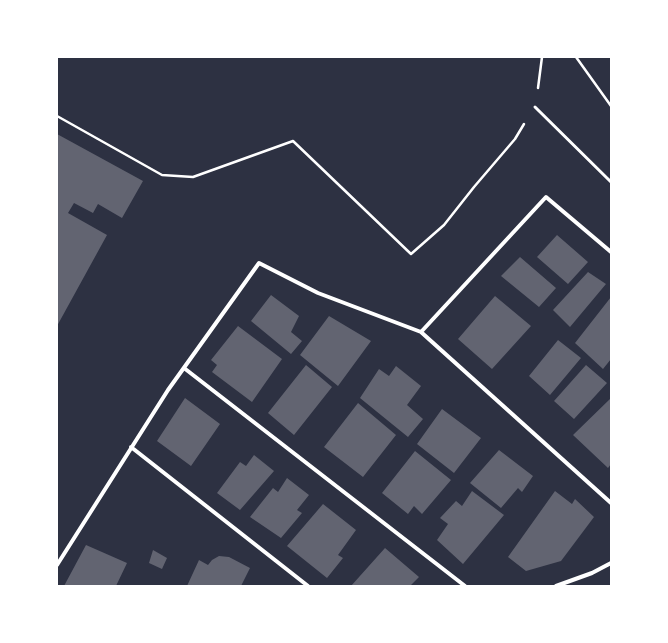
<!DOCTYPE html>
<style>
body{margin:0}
#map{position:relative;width:668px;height:643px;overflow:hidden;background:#2d3142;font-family:Mulish,sans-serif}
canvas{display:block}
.frame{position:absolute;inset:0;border:58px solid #fff;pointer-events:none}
</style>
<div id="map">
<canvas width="668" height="643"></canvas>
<div class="frame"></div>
</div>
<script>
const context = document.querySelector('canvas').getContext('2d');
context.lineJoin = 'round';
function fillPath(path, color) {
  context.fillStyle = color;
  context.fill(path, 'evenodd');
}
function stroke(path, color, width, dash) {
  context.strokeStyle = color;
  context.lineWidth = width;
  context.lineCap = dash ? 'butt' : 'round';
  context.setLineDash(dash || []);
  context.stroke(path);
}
fillPath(new Path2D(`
 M 57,134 L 143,181 L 122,218 L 98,204 L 93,213 L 74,203 L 68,213 L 107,235 L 57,326 Z
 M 557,235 L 588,262 L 568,284 L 537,257 Z
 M 520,257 L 556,288 L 539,307 L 501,276 Z
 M 588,272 L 606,284 L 570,327 L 553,310 Z
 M 271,295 L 299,316 L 291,332 L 302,341 L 291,354 L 251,321 Z
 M 495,296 L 531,326 L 492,369 L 458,339 Z
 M 611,297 L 611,359 L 603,369 L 575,343 Z
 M 329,316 L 371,341 L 338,386 L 300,355 Z
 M 238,326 L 282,359 L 252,402 L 212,372 L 217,365 L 211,360 Z
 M 558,340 L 581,358 L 550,395 L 529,376 Z
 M 306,365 L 332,387 L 294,435 L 268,413 Z
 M 586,365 L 607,383 L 574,419 L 554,401 Z
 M 396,366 L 421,386 L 407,405 L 423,419 L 408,437 L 360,398 L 379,369 L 389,376 Z
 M 185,398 L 220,424 L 191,466 L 157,441 Z
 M 611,398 L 611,464 L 608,468 L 573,435 Z
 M 358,403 L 396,435 L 363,477 L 324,447 Z
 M 442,409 L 481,438 L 454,473 L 417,444 Z
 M 499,450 L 533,476 L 522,492 L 518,488 L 501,508 L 470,483 Z
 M 415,451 L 451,480 L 422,514 L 414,506 L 408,514 L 382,493 Z
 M 254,455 L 274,471 L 240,510 L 217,493 L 240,462 L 246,466 Z
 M 287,478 L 309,495 L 297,510 L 302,513 L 281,538 L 250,517 L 273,488 L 278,492 Z
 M 472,491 L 504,515 L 463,564 L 437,540 L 448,524 L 440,518 L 456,501 L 462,506 Z
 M 555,491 L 572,504 L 575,499 L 594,517 L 561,561 L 526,571 L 508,557 Z
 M 323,504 L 356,530 L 338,555 L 343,558 L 327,578 L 287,546 Z
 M 86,545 L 127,563 L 116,586 L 64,586 Z
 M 385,548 L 419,577 L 410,586 L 351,586 Z
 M 153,550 L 167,558 L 162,569 L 149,563 Z
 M 219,556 L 229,557 L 250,568 L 241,586 L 187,586 L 199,560 L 208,565 L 212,560 Z`), '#626471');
stroke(new Path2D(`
 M 576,57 L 611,106
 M 538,88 L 542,57
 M 57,116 L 162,175 L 193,177 L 293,141 L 411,254 L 444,225 L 474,187 L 515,139 L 524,124`), '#fff', 2.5);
stroke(new Path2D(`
 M 535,107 L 611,182`), '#fff', 3);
stroke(new Path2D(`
 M 421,332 L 546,197 L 611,252
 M 184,368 L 465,586
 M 131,447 L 308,586
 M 57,565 L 168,390 L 259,263 L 318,293 L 421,332 L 611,503
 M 556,586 L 592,573 L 611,563`), '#fff', 4);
</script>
